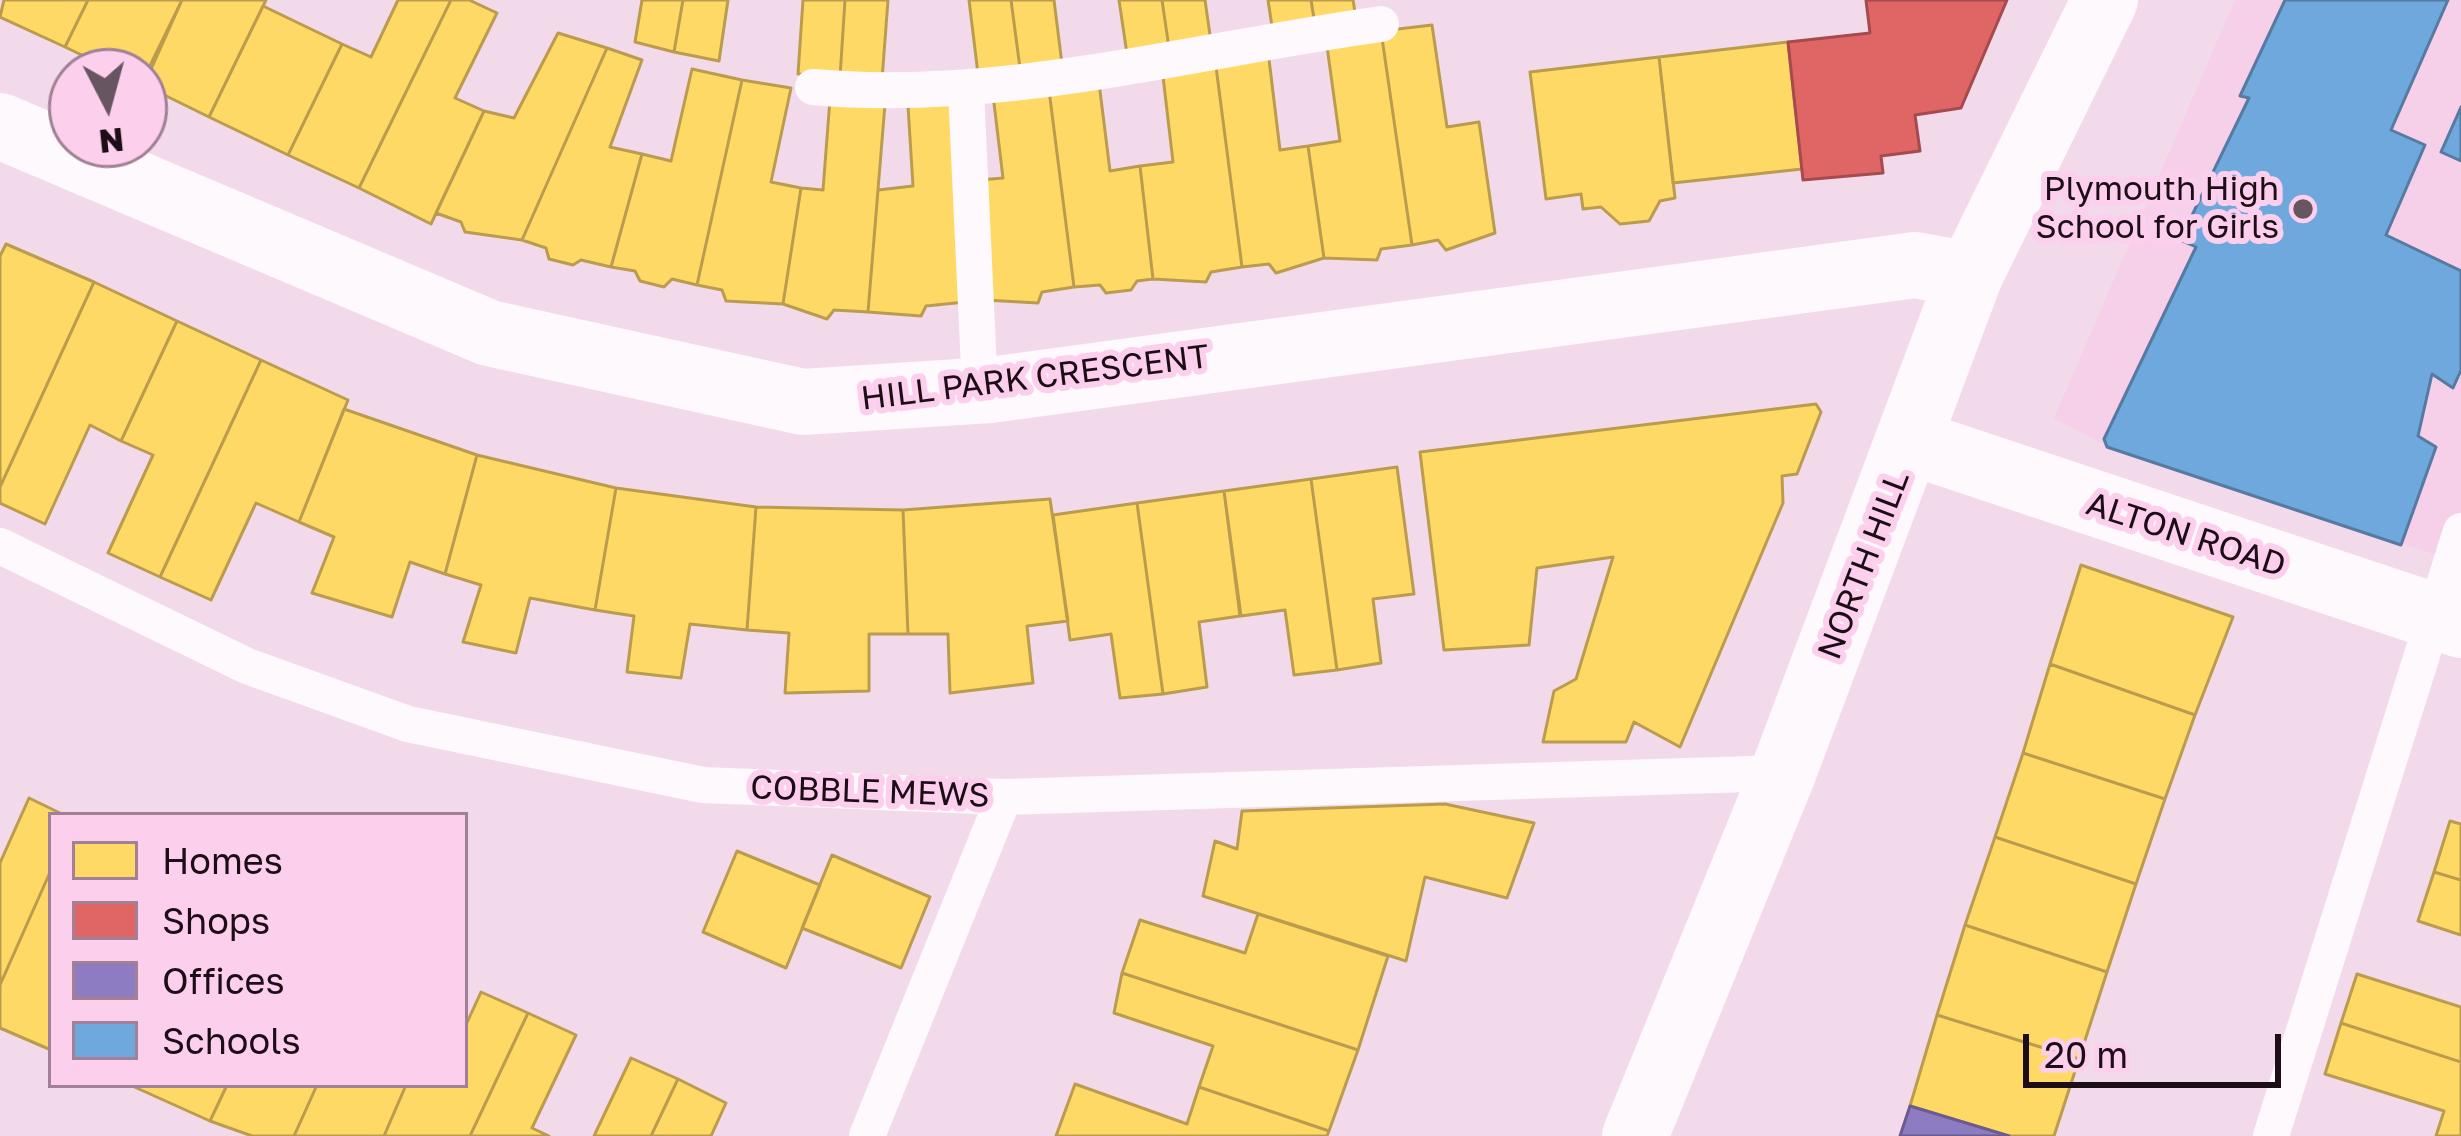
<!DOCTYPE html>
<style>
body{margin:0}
#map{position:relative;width:2461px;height:1136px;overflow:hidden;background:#f2daea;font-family:"Golos Text",sans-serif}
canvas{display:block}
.legend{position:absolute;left:48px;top:812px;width:420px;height:276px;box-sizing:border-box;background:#fccfed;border:3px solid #a28197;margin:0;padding:15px 21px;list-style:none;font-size:36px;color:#1c0d17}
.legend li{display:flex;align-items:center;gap:24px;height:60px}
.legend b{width:60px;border:3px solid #a28197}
.north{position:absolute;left:48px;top:48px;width:120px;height:120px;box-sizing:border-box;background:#fccfed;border:3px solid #a28197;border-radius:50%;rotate:174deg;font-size:33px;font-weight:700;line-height:48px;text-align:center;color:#1c0d17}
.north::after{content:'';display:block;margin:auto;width:42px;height:54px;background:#675561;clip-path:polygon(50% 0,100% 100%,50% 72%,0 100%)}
.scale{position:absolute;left:2023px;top:1034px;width:258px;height:54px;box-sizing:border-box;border:6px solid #1c0d17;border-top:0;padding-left:15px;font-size:36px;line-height:42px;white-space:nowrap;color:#1c0d17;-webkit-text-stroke:9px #fccfed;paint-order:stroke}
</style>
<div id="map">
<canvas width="2461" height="1136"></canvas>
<ul class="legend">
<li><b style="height:33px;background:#ffd966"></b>Homes</li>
<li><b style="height:33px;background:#e06666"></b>Shops</li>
<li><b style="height:33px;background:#8e7cc3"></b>Offices</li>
<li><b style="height:33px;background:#6fa8dc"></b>Schools</li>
</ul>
<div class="north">N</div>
<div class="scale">20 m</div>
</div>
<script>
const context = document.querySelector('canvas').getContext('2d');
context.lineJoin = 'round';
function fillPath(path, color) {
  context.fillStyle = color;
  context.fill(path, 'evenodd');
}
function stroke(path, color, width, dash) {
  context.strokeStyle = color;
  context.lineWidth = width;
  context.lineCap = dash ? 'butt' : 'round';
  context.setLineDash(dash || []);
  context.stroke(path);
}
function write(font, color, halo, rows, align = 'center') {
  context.font = font + ' "Golos Text",sans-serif';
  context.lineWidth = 12;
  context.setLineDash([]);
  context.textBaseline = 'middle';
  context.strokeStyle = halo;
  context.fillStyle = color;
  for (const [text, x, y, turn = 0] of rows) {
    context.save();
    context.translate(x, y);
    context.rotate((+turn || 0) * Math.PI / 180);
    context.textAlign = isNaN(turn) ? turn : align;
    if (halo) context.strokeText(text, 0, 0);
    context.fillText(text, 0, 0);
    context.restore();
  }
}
fillPath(new Path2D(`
 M 2235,0 L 2461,0 L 2461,563 L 2108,447 L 2054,418 Z`), '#f6cfe9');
const homes = new Path2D(`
 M 4,0 L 88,0 L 65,47 L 0,17 Z
 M 88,0 L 182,0 L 144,78 L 144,72 L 117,72 L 65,47 Z
 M 182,0 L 266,0 L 209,117 L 144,85 Z
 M 398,0 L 451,0 L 359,188 L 288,155 L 342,44 L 371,57 Z
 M 451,0 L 469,0 L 497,13 L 455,98 L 484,111 L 431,224 L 359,188 Z
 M 642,0 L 683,0 L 674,52 L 635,42 Z
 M 683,0 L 728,0 L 719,61 L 674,52 Z
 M 803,0 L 845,0 L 840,77 L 798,74 Z
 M 845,0 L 888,0 L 882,80 L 840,77 Z
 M 969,0 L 1011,0 L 1020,68 L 978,74 Z
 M 1011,0 L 1054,0 L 1062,64 L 1020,68 Z
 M 1119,0 L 1162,0 L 1169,48 L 1127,54 Z
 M 1162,0 L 1205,0 L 1211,42 L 1169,48 Z
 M 1268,0 L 1311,0 L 1315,25 L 1273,33 Z
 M 1311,0 L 1353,0 L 1356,18 L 1315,25 Z
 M 263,6 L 342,44 L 288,155 L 209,117 Z
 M 1432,25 L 1447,127 L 1479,122 L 1495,233 L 1446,250 L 1438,240 L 1412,245 L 1381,31 Z
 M 1381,31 L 1412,245 L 1381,249 L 1377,260 L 1324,258 L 1308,146 L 1340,141 L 1326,39 Z
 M 558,33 L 607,48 L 522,240 L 465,232 L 461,222 L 436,213 L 484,111 L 514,118 Z
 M 1788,42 L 1802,169 L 1673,183 L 1659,57 Z
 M 607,48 L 642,60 L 610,147 L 642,154 L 611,267 L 581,260 L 573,265 L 549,259 L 546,248 L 522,240 Z
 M 1268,51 L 1280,150 L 1308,146 L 1324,258 L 1276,273 L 1269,264 L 1242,267 L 1215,59 Z
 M 1659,57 L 1675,198 L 1660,201 L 1649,221 L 1620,224 L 1601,207 L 1583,209 L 1581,194 L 1546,199 L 1530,72 Z
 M 1215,59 L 1242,267 L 1211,272 L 1206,282 L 1153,279 L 1140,166 L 1173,162 L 1162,68 Z
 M 692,69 L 742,80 L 697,285 L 672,279 L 664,287 L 640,281 L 635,271 L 611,267 L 642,154 L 671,161 Z
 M 742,80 L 791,88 L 771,182 L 801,188 L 783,304 L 726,301 L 722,290 L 697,285 Z
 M 1099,83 L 1110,171 L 1140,166 L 1153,279 L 1137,281 L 1131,290 L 1106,293 L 1100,285 L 1074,287 L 1049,90 Z
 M 1049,90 L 1074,287 L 1042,292 L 1038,303 L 985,300 L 980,180 L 1003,178 L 993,95 Z
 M 830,99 L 885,104 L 868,312 L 834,310 L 827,319 L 783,304 L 801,188 L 823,190 Z
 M 959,100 L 985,300 L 926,306 L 921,316 L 868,312 L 878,190 L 913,186 L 908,106 Z
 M 6,244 L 94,282 L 0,487 L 0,256 Z
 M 94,282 L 177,321 L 121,441 L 90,425 L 45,524 L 0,503 L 0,487 Z
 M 177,321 L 261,360 L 160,577 L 108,553 L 153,455 L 121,441 Z
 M 261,360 L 348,400 L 299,522 L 256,503 L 211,600 L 160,577 Z
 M 1816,404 L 1821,412 L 1797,474 L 1782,476 L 1783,503 L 1680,747 L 1634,722 L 1626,742 L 1543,742 L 1554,691 L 1576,679 L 1613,557 L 1537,568 L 1529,645 L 1444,650 L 1420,452 Z
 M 344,409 L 477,455 L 445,574 L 410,562 L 392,617 L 312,593 L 334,537 L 299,522 Z
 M 477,455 L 616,488 L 595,610 L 530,598 L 516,653 L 463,642 L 481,585 L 445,574 Z
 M 1397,467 L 1414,594 L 1373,599 L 1381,663 L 1337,670 L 1311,479 Z
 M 1311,479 L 1337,670 L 1294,675 L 1285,610 L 1241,616 L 1224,491 Z
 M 616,488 L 756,507 L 747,630 L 690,624 L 681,678 L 627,672 L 634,616 L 595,610 Z
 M 1224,491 L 1240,616 L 1199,622 L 1207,687 L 1163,694 L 1137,503 Z
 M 1050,499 L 1068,621 L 1027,626 L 1033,683 L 950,693 L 948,634 L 908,634 L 903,510 Z
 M 1137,503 L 1163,694 L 1120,698 L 1111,634 L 1070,640 L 1053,515 Z
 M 756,507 L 903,510 L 908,634 L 869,634 L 869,691 L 785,693 L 789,633 L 747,630 Z
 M 2081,565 L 2233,617 L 2195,715 L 2050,664 Z
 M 2050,664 L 2195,715 L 2165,799 L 2023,753 Z
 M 2023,753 L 2165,799 L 2136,884 L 1995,837 Z
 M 29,798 L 64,815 L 51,815 L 51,870 L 0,985 L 0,863 Z
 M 1445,804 L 1534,823 L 1507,898 L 1425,877 L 1406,961 L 1203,896 L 1215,841 L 1237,849 L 1242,811 Z
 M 2450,821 L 2461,824 L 2461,880 L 2434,872 Z
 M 1995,837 L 2136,884 L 2107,972 L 1965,925 Z
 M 737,851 L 820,885 L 786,968 L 703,932 Z
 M 832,855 L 930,897 L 901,968 L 802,928 Z
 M 51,870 L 51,1050 L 0,1028 L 0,985 Z
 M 2434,872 L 2461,880 L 2461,935 L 2418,921 Z
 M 1258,914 L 1388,956 L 1358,1050 L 1122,973 L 1140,920 L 1245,953 Z
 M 1965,925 L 2107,972 L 2079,1059 L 1937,1015 Z
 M 1122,973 L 1358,1050 L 1329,1131 L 1199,1087 L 1213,1046 L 1114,1013 Z
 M 2357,974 L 2461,1007 L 2461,1062 L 2341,1023 Z
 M 481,992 L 528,1013 L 470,1136 L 384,1136 L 406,1085 L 465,1085 L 465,1027 Z
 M 528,1013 L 576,1035 L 532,1128 L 549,1136 L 470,1136 Z
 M 1937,1015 L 2079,1059 L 2054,1136 L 2009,1136 L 1910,1106 Z
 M 2341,1023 L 2461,1062 L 2461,1136 L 2436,1136 L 2444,1111 L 2325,1074 Z
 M 631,1058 L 678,1079 L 651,1136 L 594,1136 Z
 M 678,1079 L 726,1103 L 711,1136 L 651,1136 Z
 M 1075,1084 L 1187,1124 L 1199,1087 L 1329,1131 L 1327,1136 L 1056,1136 Z
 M 130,1085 L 227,1085 L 210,1121 Z
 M 227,1085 L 317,1085 L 294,1136 L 252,1136 L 210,1121 Z
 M 317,1085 L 406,1085 L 384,1136 L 294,1136 Z`);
fillPath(homes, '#ffd966');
stroke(homes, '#bb9c4e', 3);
const shops = new Path2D(`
 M 1866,0 L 2007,0 L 1961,108 L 1915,115 L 1920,151 L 1881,156 L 1883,173 L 1803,180 L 1788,42 L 1870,33 Z`);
fillPath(shops, '#e06666');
stroke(shops, '#a54b4e', 3);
const offices = new Path2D(`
 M 1910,1106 L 2009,1136 L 1900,1136 Z`);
fillPath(offices, '#8e7cc3');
stroke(offices, '#6c5b8f', 3);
const schools = new Path2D(`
 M 2285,0 L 2448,0 L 2391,130 L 2425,145 L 2386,235 L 2461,271 L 2461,370 L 2453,388 L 2432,374 L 2418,436 L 2436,447 L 2401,545 L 2107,447 L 2104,439 L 2196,247 L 2180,240 L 2249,98 L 2240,96 Z
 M 2461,107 L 2461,161 L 2441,152 Z`);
fillPath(schools, '#6fa8dc');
stroke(schools, '#567aa1', 3);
stroke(new Path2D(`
 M 813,87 C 1003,104 1194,50 1381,24
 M 966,90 L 980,391
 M 0,546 L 247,666 L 408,724 L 703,785 L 1004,797 L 1783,773
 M 867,1136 L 1004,797
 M 2271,1136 L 2461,531`), '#fdf9fc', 36);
stroke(new Path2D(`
 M 0,126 L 489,333 L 803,402 L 990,390 L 1915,265 L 1970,275
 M 1911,442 L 2461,625`), '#fdf9fc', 66);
stroke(new Path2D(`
 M 1635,1136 L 1783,773 L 1970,275 L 2105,0`), '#fdf9fc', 66);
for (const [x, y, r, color] of [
 [2303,209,12,"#675561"]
]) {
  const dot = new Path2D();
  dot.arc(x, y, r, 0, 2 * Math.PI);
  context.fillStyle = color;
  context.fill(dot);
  stroke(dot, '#fccfed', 4.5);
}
write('33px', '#1c0d17', '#fccfed', [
 ["Plymouth High",2279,190],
 ["School for Girls",2279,228]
], 'right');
write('33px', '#1c0d17', '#fccfed', [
 ["HILL PARK CRESCENT",1035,378,-7],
 ["ALTON ROAD",2186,535,18],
 ["NORTH HILL",1864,565,-69],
 ["COBBLE MEWS",870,792,2]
]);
</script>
